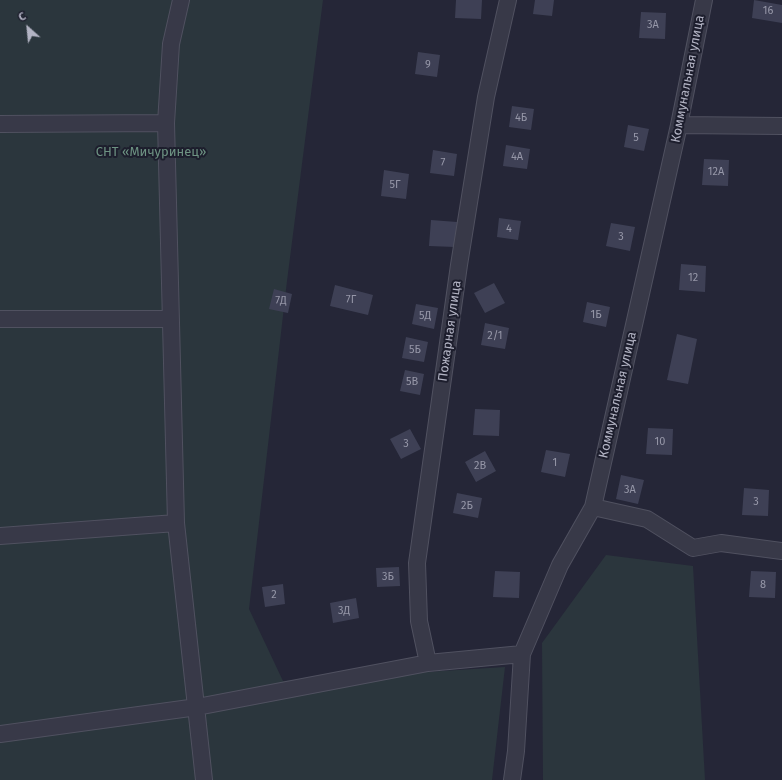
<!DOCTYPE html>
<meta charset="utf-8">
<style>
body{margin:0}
#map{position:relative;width:782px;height:780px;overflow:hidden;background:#252637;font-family:"Fira Sans",sans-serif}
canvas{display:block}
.north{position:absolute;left:8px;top:8px;width:40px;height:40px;-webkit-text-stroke:3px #1d1e2d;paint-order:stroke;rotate:333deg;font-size:11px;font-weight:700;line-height:16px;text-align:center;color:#b3b4c4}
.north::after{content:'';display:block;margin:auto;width:14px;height:18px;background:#b3b4c4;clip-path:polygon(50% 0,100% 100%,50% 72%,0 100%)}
</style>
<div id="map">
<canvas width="782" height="780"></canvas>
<div class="north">С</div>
</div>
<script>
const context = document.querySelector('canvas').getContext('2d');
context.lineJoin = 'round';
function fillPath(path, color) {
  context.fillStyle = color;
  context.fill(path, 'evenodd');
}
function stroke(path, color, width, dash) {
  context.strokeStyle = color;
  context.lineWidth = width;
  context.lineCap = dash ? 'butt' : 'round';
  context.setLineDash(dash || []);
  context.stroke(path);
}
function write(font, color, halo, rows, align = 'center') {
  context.font = font + ' "Fira Sans",sans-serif';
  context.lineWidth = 4;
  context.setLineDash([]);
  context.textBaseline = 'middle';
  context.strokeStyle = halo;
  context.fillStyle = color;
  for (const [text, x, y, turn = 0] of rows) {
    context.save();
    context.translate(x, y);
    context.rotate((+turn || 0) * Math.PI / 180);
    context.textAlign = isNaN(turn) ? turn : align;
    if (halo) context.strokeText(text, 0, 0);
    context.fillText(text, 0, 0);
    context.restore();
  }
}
fillPath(new Path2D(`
 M 0,0 L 323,0 L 287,281 L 249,609 L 283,681 L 505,667 L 492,780 L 0,780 Z
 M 606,555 L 693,566 L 705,780 L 543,780 L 542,643 Z`), '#2b363d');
fillPath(new Path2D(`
 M 456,0 L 482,0 L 481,19 L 455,18 Z
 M 535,0 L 554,0 L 552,16 L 533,14 Z
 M 754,0 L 782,5 L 782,23 L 752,18 Z
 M 641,12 L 666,13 L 665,39 L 639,38 Z
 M 418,52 L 440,55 L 437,77 L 415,74 Z
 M 512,106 L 534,109 L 531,130 L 509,127 Z
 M 628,125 L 649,129 L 644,151 L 624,147 Z
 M 506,145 L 530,149 L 527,169 L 503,166 Z
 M 433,150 L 457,154 L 454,176 L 430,173 Z
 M 704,159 L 729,160 L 728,186 L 702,185 Z
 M 384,170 L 409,174 L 406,199 L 381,196 Z
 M 499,218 L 521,221 L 518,240 L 497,237 Z
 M 431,220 L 457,222 L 455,247 L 429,246 Z
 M 611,223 L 635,227 L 630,251 L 606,246 Z
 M 681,264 L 706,266 L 705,292 L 679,290 Z
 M 494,283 L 505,303 L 485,313 L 474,293 Z
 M 335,285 L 373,295 L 368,315 L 330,306 Z
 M 274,289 L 292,294 L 288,313 L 269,309 Z
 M 587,302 L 610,307 L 606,327 L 583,322 Z
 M 416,304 L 438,308 L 434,329 L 412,324 Z
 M 485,323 L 509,328 L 505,349 L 481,345 Z
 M 677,334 L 697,339 L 688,384 L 667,380 Z
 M 406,337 L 428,342 L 424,362 L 402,358 Z
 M 405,370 L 424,374 L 420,395 L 400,391 Z
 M 475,409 L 500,410 L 499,436 L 473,435 Z
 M 648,428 L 673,429 L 672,455 L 646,454 Z
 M 410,429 L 421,449 L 401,459 L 390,439 Z
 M 546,450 L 570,454 L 565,477 L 541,472 Z
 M 485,451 L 496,471 L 476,482 L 465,462 Z
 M 621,475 L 644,480 L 638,504 L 616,499 Z
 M 744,488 L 769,490 L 768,516 L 742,515 Z
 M 457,493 L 482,498 L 478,518 L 453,513 Z
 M 399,567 L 400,586 L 377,587 L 376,568 Z
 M 495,571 L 520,572 L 519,598 L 493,597 Z
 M 751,571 L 776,572 L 775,598 L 749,597 Z
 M 283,584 L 285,604 L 265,607 L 262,587 Z
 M 356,598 L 359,618 L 333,623 L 330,603 Z`), '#3e4055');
const minor = new Path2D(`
 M 181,0 L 171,44 L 166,123 L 176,523 L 204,780
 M 0,124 L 166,123
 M 679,125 L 782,126
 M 0,319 L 171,319
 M 593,507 L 647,519 L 693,548 L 721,543 L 782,551
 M 0,536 L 176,523
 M 428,663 L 419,621 L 417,563 L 459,265 L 486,97 L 508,0
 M 0,734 L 197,707 L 428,663 L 522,654
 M 512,780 L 516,751 L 522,654 L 560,565 L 593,507 L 679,125 L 704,0`);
stroke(minor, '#505160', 18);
stroke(minor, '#383948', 16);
write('11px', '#9697a8', null, [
 ["16",768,11],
 ["3А",653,25],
 ["9",428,65],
 ["4Б",521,118],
 ["5",636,138],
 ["4А",517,157],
 ["7",443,163],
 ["12А",716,172],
 ["5Г",395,185],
 ["4",509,229],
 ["3",621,237],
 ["12",693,278],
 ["7Г",351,300],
 ["7Д",281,301],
 ["1Б",596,315],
 ["5Д",425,316],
 ["2/1",495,336],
 ["5Б",415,350],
 ["5В",412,382],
 ["10",660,442],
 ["3",406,444],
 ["1",555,463],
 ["2В",480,466],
 ["3А",630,490],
 ["3",756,502],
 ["2Б",467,506],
 ["3Б",388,577],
 ["8",763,585],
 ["2",274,595],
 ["3Д",344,611]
]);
write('13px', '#b3b4c4', '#1d1e2d', [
 ["Коммунальная улица",688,79,-79],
 ["Пожарная улица",450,331,-82],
 ["Коммунальная улица",618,395,-77]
]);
write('13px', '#6d9282', '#1d1e2d', [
 ["СНТ «Мичуринец»",151,152]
]);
</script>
